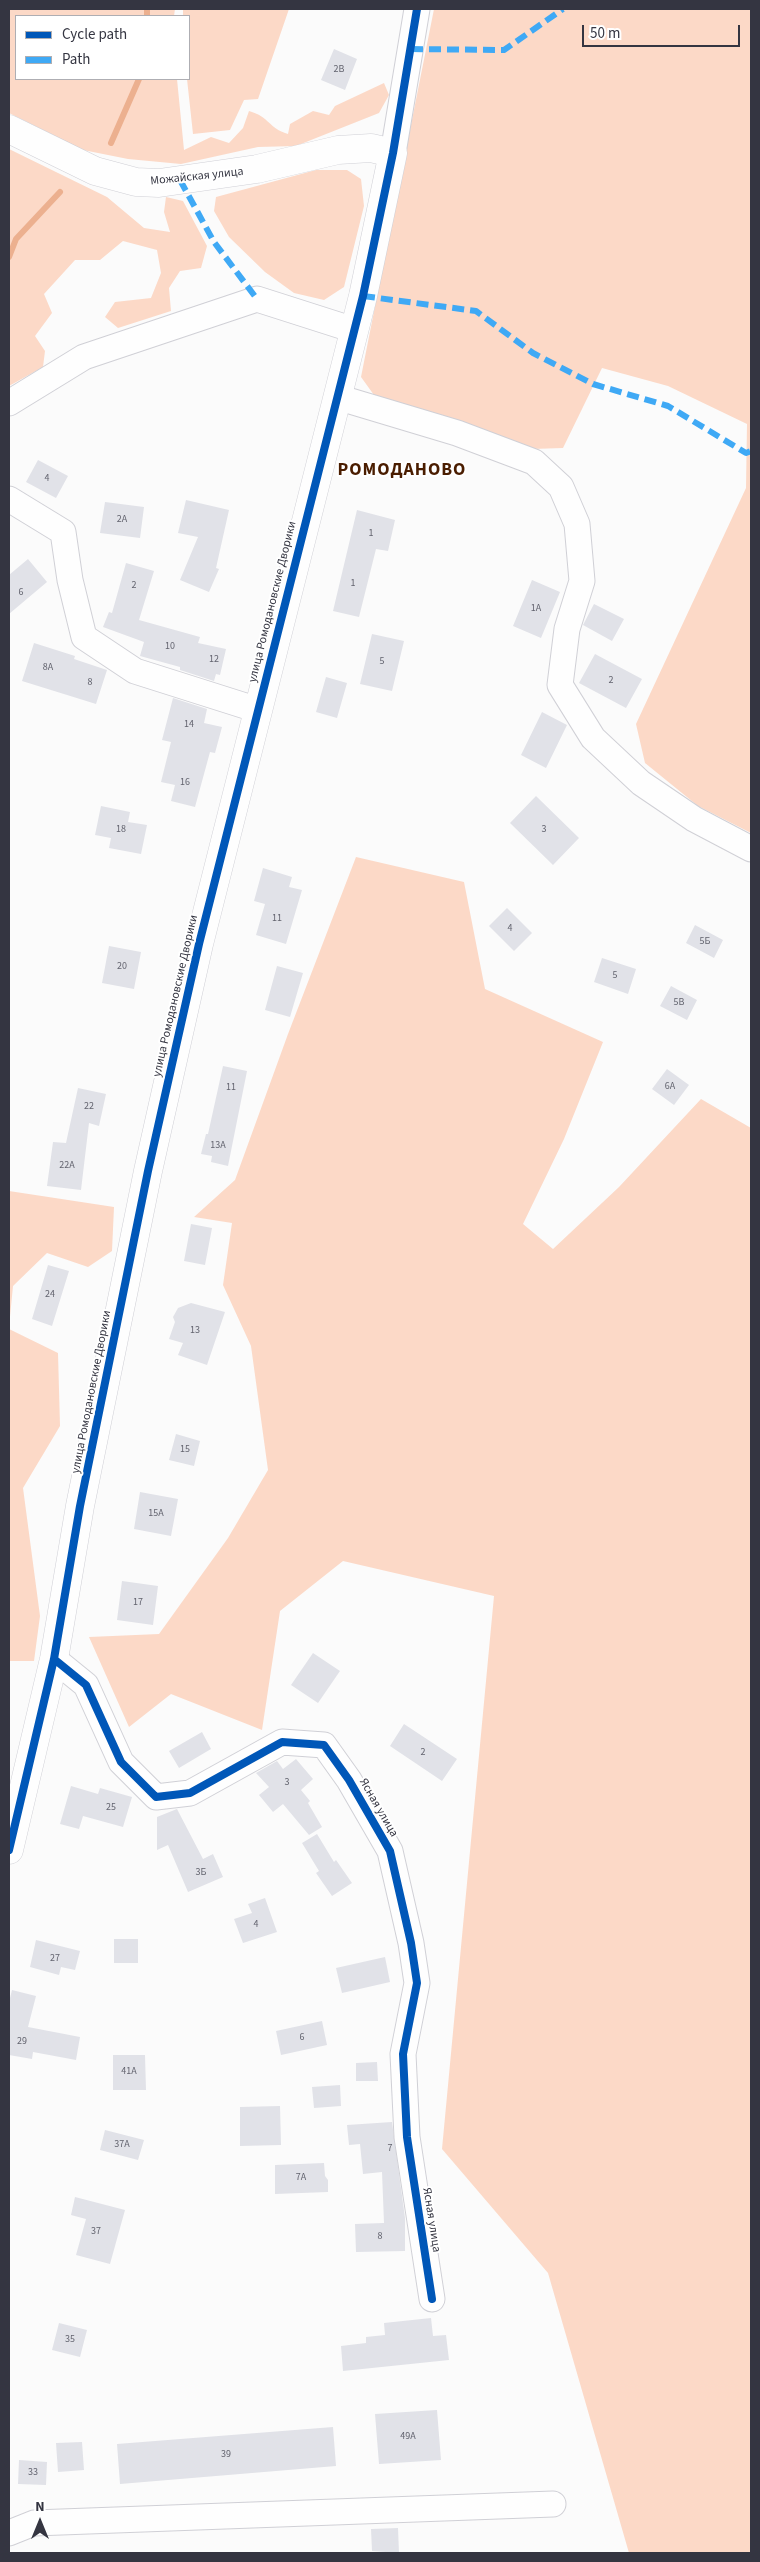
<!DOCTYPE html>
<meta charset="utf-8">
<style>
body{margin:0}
#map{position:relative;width:760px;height:2562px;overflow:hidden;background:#fbfbfb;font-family:"Source Sans 3",sans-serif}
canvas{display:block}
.frame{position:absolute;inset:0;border:10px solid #343541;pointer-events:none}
.legend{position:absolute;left:15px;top:15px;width:175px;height:65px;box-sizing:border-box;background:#fff;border:1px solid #aeaeb3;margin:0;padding:6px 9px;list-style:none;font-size:15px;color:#343541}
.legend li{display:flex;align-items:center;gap:10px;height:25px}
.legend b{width:25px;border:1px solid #aeaeb3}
.north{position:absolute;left:15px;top:2497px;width:50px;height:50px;-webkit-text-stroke:4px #fff;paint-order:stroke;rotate:0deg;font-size:14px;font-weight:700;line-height:20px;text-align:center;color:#343541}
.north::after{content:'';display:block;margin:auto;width:18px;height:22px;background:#343541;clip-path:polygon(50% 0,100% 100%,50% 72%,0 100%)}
.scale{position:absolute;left:582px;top:25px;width:158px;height:22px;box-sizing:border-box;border:2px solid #343541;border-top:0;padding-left:6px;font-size:15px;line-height:18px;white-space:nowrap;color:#343541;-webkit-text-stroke:4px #fff;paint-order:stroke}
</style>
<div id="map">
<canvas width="760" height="2562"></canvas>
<div class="frame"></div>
<ul class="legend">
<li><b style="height:6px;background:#0057b8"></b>Cycle path</li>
<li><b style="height:6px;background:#3fa9f5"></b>Path</li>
</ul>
<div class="north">N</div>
<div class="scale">50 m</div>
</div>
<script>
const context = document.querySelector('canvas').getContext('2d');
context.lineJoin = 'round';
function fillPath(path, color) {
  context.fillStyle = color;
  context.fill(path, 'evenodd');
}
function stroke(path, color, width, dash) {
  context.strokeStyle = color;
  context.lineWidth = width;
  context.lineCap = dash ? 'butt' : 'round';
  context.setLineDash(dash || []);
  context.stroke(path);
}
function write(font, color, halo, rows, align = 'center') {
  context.font = font + ' "Source Sans 3",sans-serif';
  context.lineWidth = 4;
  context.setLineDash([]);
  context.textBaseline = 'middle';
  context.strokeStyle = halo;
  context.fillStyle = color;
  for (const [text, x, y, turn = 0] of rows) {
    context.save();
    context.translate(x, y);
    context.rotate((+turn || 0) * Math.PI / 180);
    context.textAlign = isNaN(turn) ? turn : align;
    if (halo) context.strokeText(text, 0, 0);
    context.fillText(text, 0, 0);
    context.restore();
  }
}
fillPath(new Path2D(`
 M 9,9 L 175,9 L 174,16 L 16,16 L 16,79 L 177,79 L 184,150 L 211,137 L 229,143 L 243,128 L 249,111 C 270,117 268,128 288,134 L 290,124 L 313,111 L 329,115 L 335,106 L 384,83 L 389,95 L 379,113 L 296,146 L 258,147 L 181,164 L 128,159 L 83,150 L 9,113 Z
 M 183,9 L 289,9 L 258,99 L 244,100 L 230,130 L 193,134 L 187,79 L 189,16 L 183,16 Z
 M 434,9 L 751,9 L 751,833 L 698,806 L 645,763 L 636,724 L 746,488 L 747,424 L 668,386 L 602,368 L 563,448 L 532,449 L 379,402 L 361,377 Z
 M 9,149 L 107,197 L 144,228 L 170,232 L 164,212 L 166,197 L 183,201 L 207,246 L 201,268 L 180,271 L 169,288 L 171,311 L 118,328 L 105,317 L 115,302 L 151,298 L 161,273 L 157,250 L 123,241 L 100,260 L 75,260 L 44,294 L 52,313 L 35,336 L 45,351 L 43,367 L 9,386 Z
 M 316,170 L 347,170 L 361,179 L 364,206 L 344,287 L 324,300 L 294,293 L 265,272 L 229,237 L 214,211 L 216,197 Z
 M 356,857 L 464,882 L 485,989 L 603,1042 L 564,1139 L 523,1224 L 553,1249 L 619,1187 L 701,1099 L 751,1128 L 751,2553 L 629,2553 L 548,2273 L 442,2149 L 494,1596 L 343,1561 L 280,1611 L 262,1730 L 171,1694 L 129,1727 L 89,1637 L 159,1634 L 228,1538 L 268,1470 L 251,1346 L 223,1285 L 232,1223 L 194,1217 L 235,1180 L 288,1034 Z
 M 9,1191 L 114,1207 L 112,1251 L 88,1267 L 47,1253 L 13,1286 L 9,1327 Z
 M 9,1329 L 58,1353 L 60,1426 L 23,1488 L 40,1616 L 34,1661 L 9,1661 Z`), '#fcd9c7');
stroke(new Path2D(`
 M 147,16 L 147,9
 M 111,143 L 139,79
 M 9,257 L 16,239 L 60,192`), '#ecb08f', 6);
fillPath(new Path2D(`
 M 334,49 L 357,59 L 345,90 L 321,80 Z
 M 38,460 L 68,476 L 56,498 L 26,482 Z
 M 186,500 L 229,510 L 216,568 L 219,569 L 209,592 L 180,580 L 198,537 L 178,533 Z
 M 105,502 L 144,507 L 140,538 L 100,533 Z
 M 357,510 L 395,520 L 388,551 L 376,549 L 359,617 L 333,611 Z
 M 28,559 L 47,582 L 9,614 L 9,575 Z
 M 126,563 L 154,571 L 139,620 L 200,637 L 198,643 L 226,649 L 220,675 L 216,674 L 214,681 L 180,670 L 180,667 L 140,656 L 144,642 L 103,627 L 109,612 L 112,613 Z
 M 532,580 L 560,592 L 541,638 L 513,626 Z
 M 594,604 L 624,619 L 612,641 L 583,625 Z
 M 372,634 L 404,641 L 392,691 L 360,684 Z
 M 34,643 L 75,656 L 74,659 L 107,670 L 96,704 L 22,681 Z
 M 595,654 L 642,679 L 626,708 L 579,683 Z
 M 326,677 L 347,683 L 337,718 L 316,712 Z
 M 173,698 L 207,709 L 204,723 L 222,727 L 215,753 L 210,752 L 195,807 L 171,801 L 175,785 L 161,782 L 171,742 L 162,740 Z
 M 542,712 L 567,725 L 546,768 L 521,755 Z
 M 536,796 L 579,838 L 553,865 L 510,823 Z
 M 101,806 L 130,812 L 128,822 L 147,825 L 141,854 L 109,848 L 111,838 L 95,835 Z
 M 263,868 L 292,877 L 289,887 L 302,890 L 286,944 L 256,935 L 265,904 L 254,901 Z
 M 507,908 L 532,933 L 514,951 L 489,926 Z
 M 695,925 L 723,940 L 714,958 L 686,943 Z
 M 109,946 L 141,952 L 134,989 L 102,983 Z
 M 602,958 L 636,969 L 628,994 L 594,982 Z
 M 277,966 L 303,973 L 290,1017 L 265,1010 Z
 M 671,986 L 697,1000 L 687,1020 L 660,1006 Z
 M 223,1066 L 247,1071 L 228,1166 L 211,1162 L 212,1156 L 201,1154 L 206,1134 L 208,1134 Z
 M 667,1069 L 689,1085 L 674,1105 L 652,1089 Z
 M 78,1088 L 106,1094 L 99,1126 L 89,1123 L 81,1190 L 47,1186 L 53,1142 L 66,1143 Z
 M 191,1224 L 212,1228 L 205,1265 L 184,1261 Z
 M 48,1265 L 69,1271 L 52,1326 L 32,1319 Z
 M 191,1303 L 225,1312 L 207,1365 L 178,1355 L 183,1343 L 169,1339 L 175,1322 L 173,1317 L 178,1308 Z
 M 176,1434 L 200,1441 L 194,1466 L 169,1460 Z
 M 140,1492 L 178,1499 L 171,1536 L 134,1529 Z
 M 122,1581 L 158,1586 L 153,1625 L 117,1620 Z
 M 313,1653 L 340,1671 L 318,1703 L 291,1685 Z
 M 404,1724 L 457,1759 L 442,1781 L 390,1746 Z
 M 202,1732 L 211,1749 L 179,1768 L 169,1751 Z
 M 296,1759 L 313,1779 L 301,1790 L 310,1801 L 308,1803 L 322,1827 L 309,1835 L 283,1804 L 273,1812 L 259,1795 L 269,1787 L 256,1773 L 277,1761 L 283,1769 Z
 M 71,1786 L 98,1794 L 100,1788 L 132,1797 L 123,1827 L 83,1816 L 79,1829 L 60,1824 Z
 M 177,1809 L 203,1859 L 213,1854 L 223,1877 L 188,1892 L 168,1845 L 157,1850 L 157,1817 Z
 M 317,1834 L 334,1862 L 336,1860 L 352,1883 L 332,1896 L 316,1873 L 319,1871 L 302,1843 Z
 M 265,1898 L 277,1932 L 243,1943 L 234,1919 L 252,1913 L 248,1904 Z
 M 114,1939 L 138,1939 L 138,1963 L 114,1963 Z
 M 36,1940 L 80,1951 L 75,1970 L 61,1967 L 59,1975 L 30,1967 Z
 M 385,1957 L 390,1982 L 342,1993 L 336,1968 Z
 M 12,1990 L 36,1996 L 28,2027 L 80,2037 L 76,2060 L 33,2052 L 32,2059 L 9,2055 L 9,2002 Z
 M 322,2021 L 327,2045 L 281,2055 L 276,2031 Z
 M 113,2055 L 145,2055 L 146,2090 L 113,2090 Z
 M 377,2062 L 378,2081 L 356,2081 L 356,2063 Z
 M 340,2085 L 341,2106 L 314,2108 L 312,2087 Z
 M 280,2106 L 281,2145 L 240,2146 L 240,2107 Z
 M 392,2122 L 405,2218 L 405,2251 L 356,2252 L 355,2224 L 384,2223 L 382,2172 L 363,2174 L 360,2144 L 349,2145 L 347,2125 Z
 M 105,2130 L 144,2140 L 138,2160 L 100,2150 Z
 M 324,2163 L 325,2176 L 328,2180 L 328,2192 L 275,2194 L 275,2165 Z
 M 75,2197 L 125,2210 L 110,2264 L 76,2255 L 86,2219 L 71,2215 Z
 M 431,2318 L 433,2336 L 446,2335 L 449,2360 L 343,2371 L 341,2346 L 366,2343 L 366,2337 L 385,2335 L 384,2323 Z
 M 59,2323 L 87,2330 L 80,2357 L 52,2350 Z
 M 437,2410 L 441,2460 L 379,2464 L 375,2414 Z
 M 333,2427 L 336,2466 L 120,2484 L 117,2444 Z
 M 82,2442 L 84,2470 L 58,2472 L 56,2443 Z
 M 19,2460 L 47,2462 L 46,2485 L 18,2484 Z
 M 398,2528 L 399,2553 L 372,2551 L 371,2529 Z`), '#e1e2e8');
const street = new Path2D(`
 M 393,153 L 417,9
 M 337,397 L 457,433 L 534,462 L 561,487 L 577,524 L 582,581 L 567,629 L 560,685 L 593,738 L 641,783 L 694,819 L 751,849
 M 9,403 L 84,357 L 257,299 L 354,330
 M 9,499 L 63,532 L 70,580 L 84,637 L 135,671 L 258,710
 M 54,1659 L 86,1685 L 121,1762 L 156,1797 L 190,1793 L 282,1742 L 324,1745 L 349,1780 L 390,1851 L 411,1943 L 417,1983 L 403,2054 L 407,2137 L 432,2299
 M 9,2533 L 34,2523 L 553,2504`);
const secondary = new Path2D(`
 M 9,129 L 95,171 L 136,182 L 159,183 L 257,169 L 338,150 L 371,148 L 393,153 L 363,296 L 199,944 L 148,1171 L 80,1506 L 54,1659 L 9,1850`);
stroke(street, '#d0d0d6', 27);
stroke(secondary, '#d0d0d6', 29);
stroke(street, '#fefefe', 25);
stroke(secondary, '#fefefe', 28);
stroke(new Path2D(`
 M 411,49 L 504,50 L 563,9
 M 180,180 L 214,242 L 257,299
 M 363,296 L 476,311 L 533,353 L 593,384 L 668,406 L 746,453 L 751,451`), '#3fa9f5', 6, [12, 6]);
stroke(new Path2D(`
 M 54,1659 L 86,1685 L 121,1762 L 156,1797 L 190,1793 L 282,1742 L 324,1745 L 349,1780 L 390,1851 L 411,1943 L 417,1983 L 403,2054 L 407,2137 L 432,2299
 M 9,1850 L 54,1659 L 80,1506 L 148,1171 L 199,944 L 363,296 L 393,153 L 417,9`), '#0057b8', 8);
write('10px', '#62636e', null, [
 ["2В",339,70],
 ["4",47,479],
 ["2А",122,520],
 ["1",371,534],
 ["1",353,584],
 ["2",134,586],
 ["6",21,593],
 ["1А",536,609],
 ["10",170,647],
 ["12",214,660],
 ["5",382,662],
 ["8А",48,668],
 ["2",611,681],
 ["8",90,683],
 ["14",189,725],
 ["16",185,783],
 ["18",121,830],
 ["3",544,830],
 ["11",277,919],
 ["4",510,929],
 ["5Б",705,942],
 ["20",122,967],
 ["5",615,976],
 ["5В",679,1003],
 ["6А",670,1087],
 ["11",231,1088],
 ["22",89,1107],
 ["13А",218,1146],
 ["22А",67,1166],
 ["24",50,1295],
 ["13",195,1331],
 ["15",185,1450],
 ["15А",156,1514],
 ["17",138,1603],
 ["2",423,1753],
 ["3",287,1783],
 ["25",111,1808],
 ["3Б",201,1873],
 ["4",256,1925],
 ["27",55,1959],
 ["6",302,2038],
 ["29",22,2042],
 ["41А",129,2072],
 ["37А",122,2145],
 ["7",390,2149],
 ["7А",301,2178],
 ["37",96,2232],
 ["8",380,2237],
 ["35",70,2340],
 ["49А",408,2437],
 ["39",226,2455],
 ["33",33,2473]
]);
write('12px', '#343541', '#fff', [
 ["Можайская улица",197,177,-6],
 ["улица Ромодановские Дворики",273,602,-76],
 ["улица Ромодановские Дворики",176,996,-77],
 ["улица Ромодановские Дворики",92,1392,-79],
 ["Ясная улица",378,1808,60],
 ["Ясная улица",431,2220,81]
]);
context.letterSpacing = '1px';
write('bold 18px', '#4a1d00', '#fff', [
 ["РОМОДАНОВО",402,471]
]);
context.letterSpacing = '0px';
</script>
